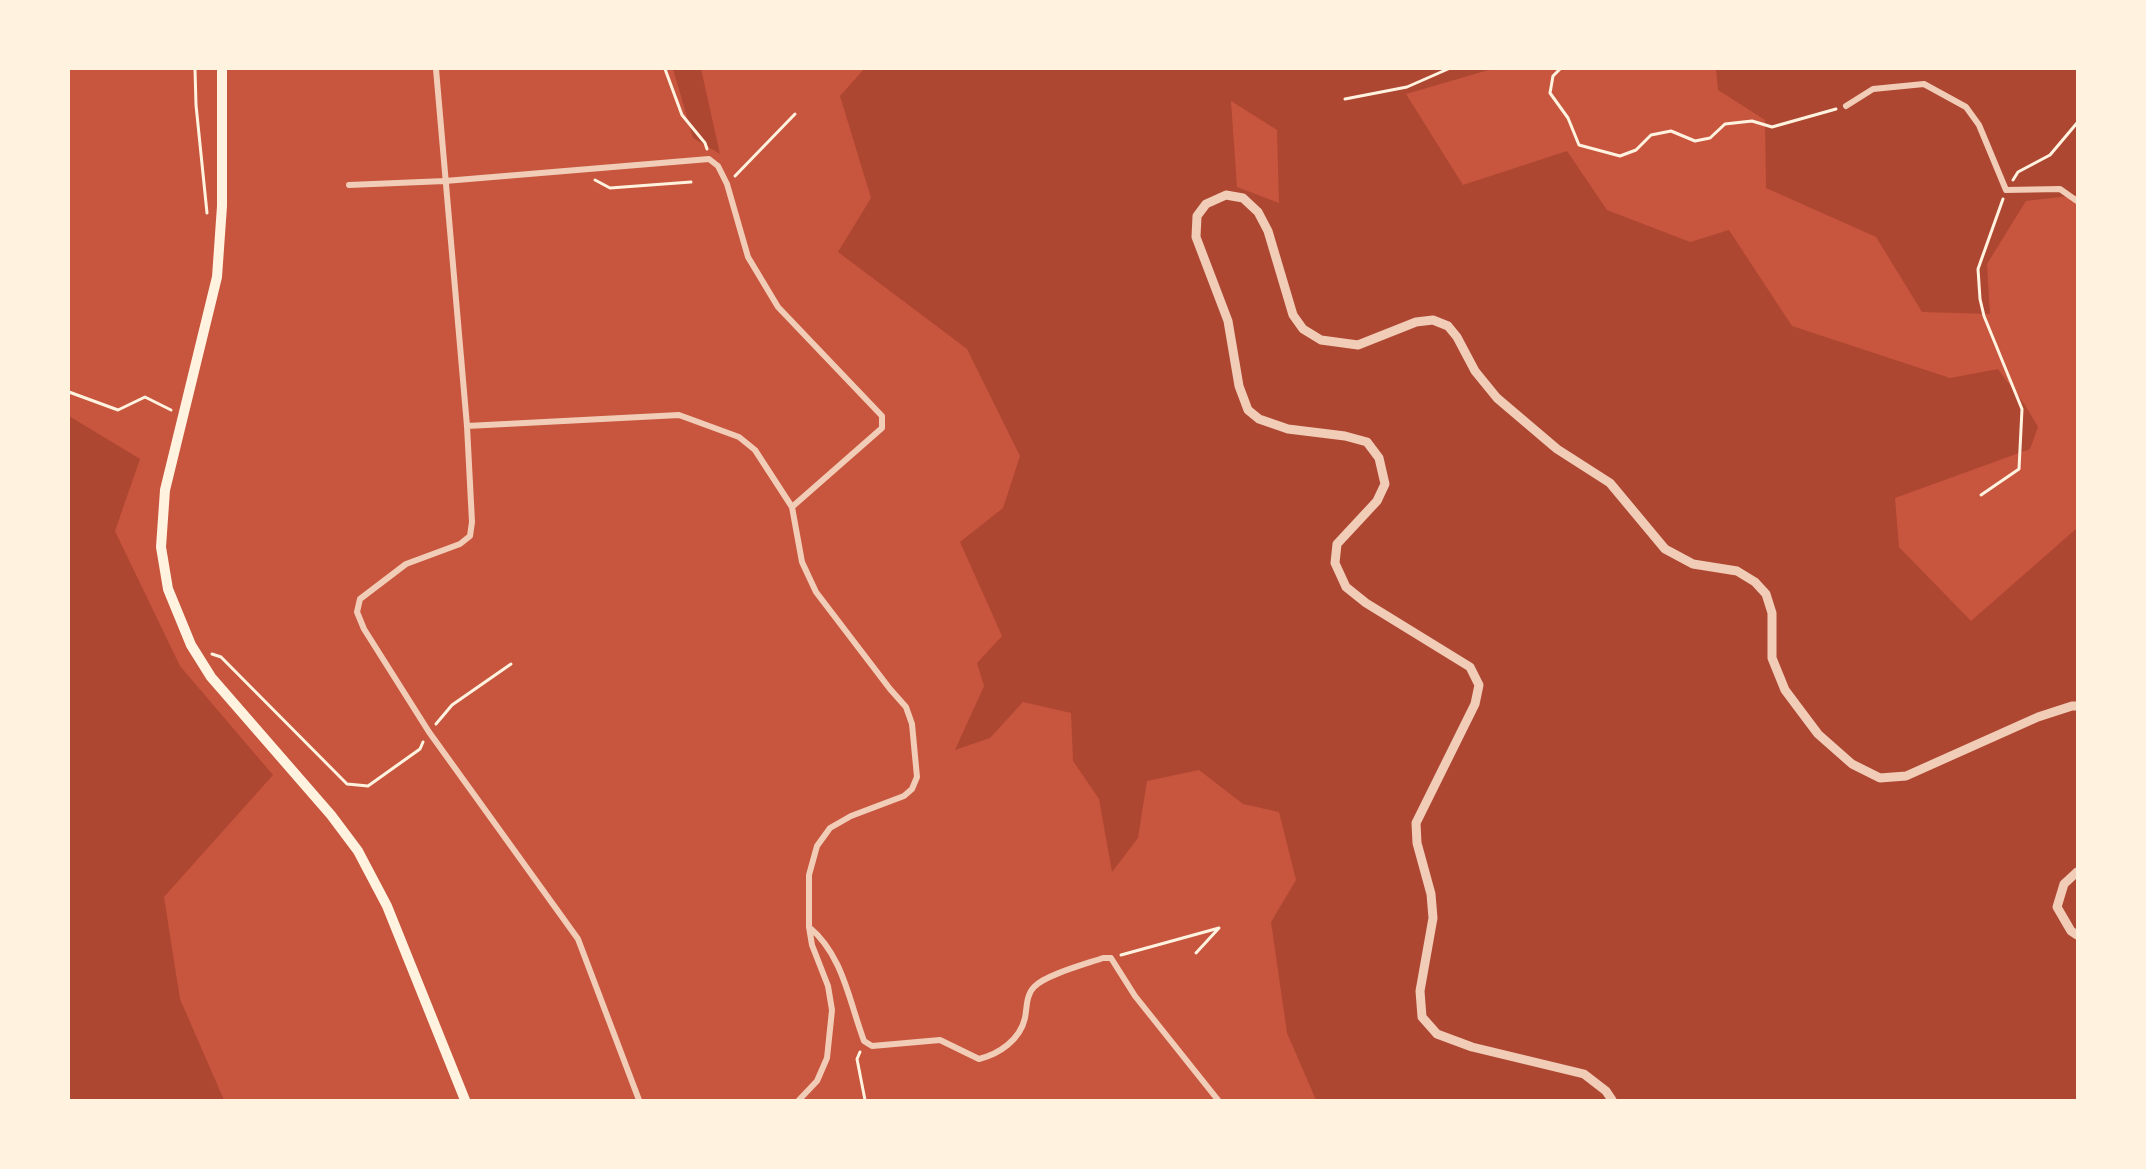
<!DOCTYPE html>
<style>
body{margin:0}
#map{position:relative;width:2146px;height:1169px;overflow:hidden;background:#c8553d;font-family:"Alegreya Sans",sans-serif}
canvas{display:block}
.frame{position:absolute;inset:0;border:70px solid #fff3e0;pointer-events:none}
</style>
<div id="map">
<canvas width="2146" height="1169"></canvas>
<div class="frame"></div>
</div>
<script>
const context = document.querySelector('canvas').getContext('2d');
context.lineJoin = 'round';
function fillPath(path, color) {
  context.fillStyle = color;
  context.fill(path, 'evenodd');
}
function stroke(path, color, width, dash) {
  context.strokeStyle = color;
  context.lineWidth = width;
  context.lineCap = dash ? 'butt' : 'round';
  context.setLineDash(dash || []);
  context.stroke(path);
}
fillPath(new Path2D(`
 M 673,69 L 701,69 L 720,154 L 693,138 Z
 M 864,69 L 1492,69 L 1406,94 L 1463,185 L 1567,151 L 1607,210 L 1690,242 L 1729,230 L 1792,326 L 1950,378 L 1998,369 L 2025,405 L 2038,427 L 2030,449 L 1895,498 L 1899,547 L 1971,621 L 2077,528 L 2077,1100 L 1316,1100 L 1287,1033 L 1271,922 L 1296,880 L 1279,812 L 1243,804 L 1199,770 L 1147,781 L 1138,838 L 1112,872 L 1099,799 L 1073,761 L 1071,713 L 1023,702 L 990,738 L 955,750 L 984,686 L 977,663 L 1002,636 L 960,542 L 1003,508 L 1020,456 L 967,349 L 838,252 L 871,198 L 840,96 ZM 1231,101 L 1277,130 L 1279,203 L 1237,187 Z
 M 1716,69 L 2077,69 L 2077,195 L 2026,201 L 1987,264 L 1990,314 L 1922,312 L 1876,237 L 1766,188 L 1765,120 L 1718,90 Z
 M 69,416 L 140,459 L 115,531 L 180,666 L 273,775 L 164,897 L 180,999 L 224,1100 L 69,1100 Z`), '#ae4732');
stroke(new Path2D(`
 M 195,69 L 196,105 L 207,213
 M 665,69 L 682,115 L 705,143 L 707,149
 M 1560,69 L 1553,76 L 1550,93 L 1568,118 L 1579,145 L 1620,156 L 1636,150 L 1651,135 L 1671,131 L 1695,141 L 1710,138 L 1725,124 L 1752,121 L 1772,127 L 1836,109
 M 1345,99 L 1407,87 L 1448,69
 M 735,176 L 795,114
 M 595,180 L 610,188 L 691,182
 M 2013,180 L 2018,172 L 2050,155 L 2077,123
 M 69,392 L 118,410 L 145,397 L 171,410
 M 1981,495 L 2019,469 L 2022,409 L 1984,316 L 1980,299 L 1978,269 L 2003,199
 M 212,654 L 221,657 L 347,784 L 368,786 L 420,749 L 423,742
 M 436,724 L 452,705 L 511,664
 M 1121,955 L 1219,928 L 1196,953
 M 860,1052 L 857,1059 L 865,1100`), '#fff3e0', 3);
stroke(new Path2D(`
 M 436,69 L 467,426 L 472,522 L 470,536 L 460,544 L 406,564 L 360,599 L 357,612 L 364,629 L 429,732 L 578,939 L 639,1100
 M 1846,106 L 1873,89 L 1924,84 L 1966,107 L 1979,125 L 2006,190 L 2060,189 L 2077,201
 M 349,185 L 445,181 L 709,159 L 718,166 L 727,184 L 748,257 L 778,307 L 882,416 L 882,428 L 792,507
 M 467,426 L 679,415 L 739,437 L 755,450 L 792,507 L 802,562 L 816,592 L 890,689 L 906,707 L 912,724 L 917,777 L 912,789 L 904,796 L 851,816 L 830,828 L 817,846 L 809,875 L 809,927 L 812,945 L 828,986 L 832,1010 L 827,1058 L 817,1081 L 799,1100
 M 809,927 C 843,955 849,1001 864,1041 L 872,1046 L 940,1040 L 979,1059 C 999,1054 1020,1040 1025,1018 C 1027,1008 1026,995 1034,987 C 1045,975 1086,964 1103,958 L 1111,958 L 1135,996 L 1218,1100`), '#f1ccb7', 6);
stroke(new Path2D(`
 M 2077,872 L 2064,884 L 2057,907 L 2071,931 L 2077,935
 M 1612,1100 L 1606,1091 L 1584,1074 L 1472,1047 L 1437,1034 L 1422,1017 L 1420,991 L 1433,918 L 1431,894 L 1417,843 L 1416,823 L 1475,704 L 1479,685 L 1470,667 L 1366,603 L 1346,587 L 1335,563 L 1337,544 L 1377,501 L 1385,484 L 1379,458 L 1367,442 L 1345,436 L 1288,429 L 1259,419 L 1248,410 L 1239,386 L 1228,321 L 1196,237 L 1197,216 L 1206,204 L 1226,195 L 1243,198 L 1258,212 L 1268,231 L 1293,315 L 1303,329 L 1321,340 L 1358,345 L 1416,322 L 1433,320 L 1448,326 L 1457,337 L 1475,371 L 1497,398 L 1557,449 L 1610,483 L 1665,549 L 1693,564 L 1737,571 L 1755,582 L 1766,594 L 1772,613 L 1772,658 L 1785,690 L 1818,734 L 1852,764 L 1880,778 L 1906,776 L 2038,717 L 2072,706 L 2077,706`), '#f1ccb7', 9);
stroke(new Path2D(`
 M 222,69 L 222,206 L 217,277 L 165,490 L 161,547 L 168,589 L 191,645 L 211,677 L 331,815 L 358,851 L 387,906 L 465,1100`), '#fff3e0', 10);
</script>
